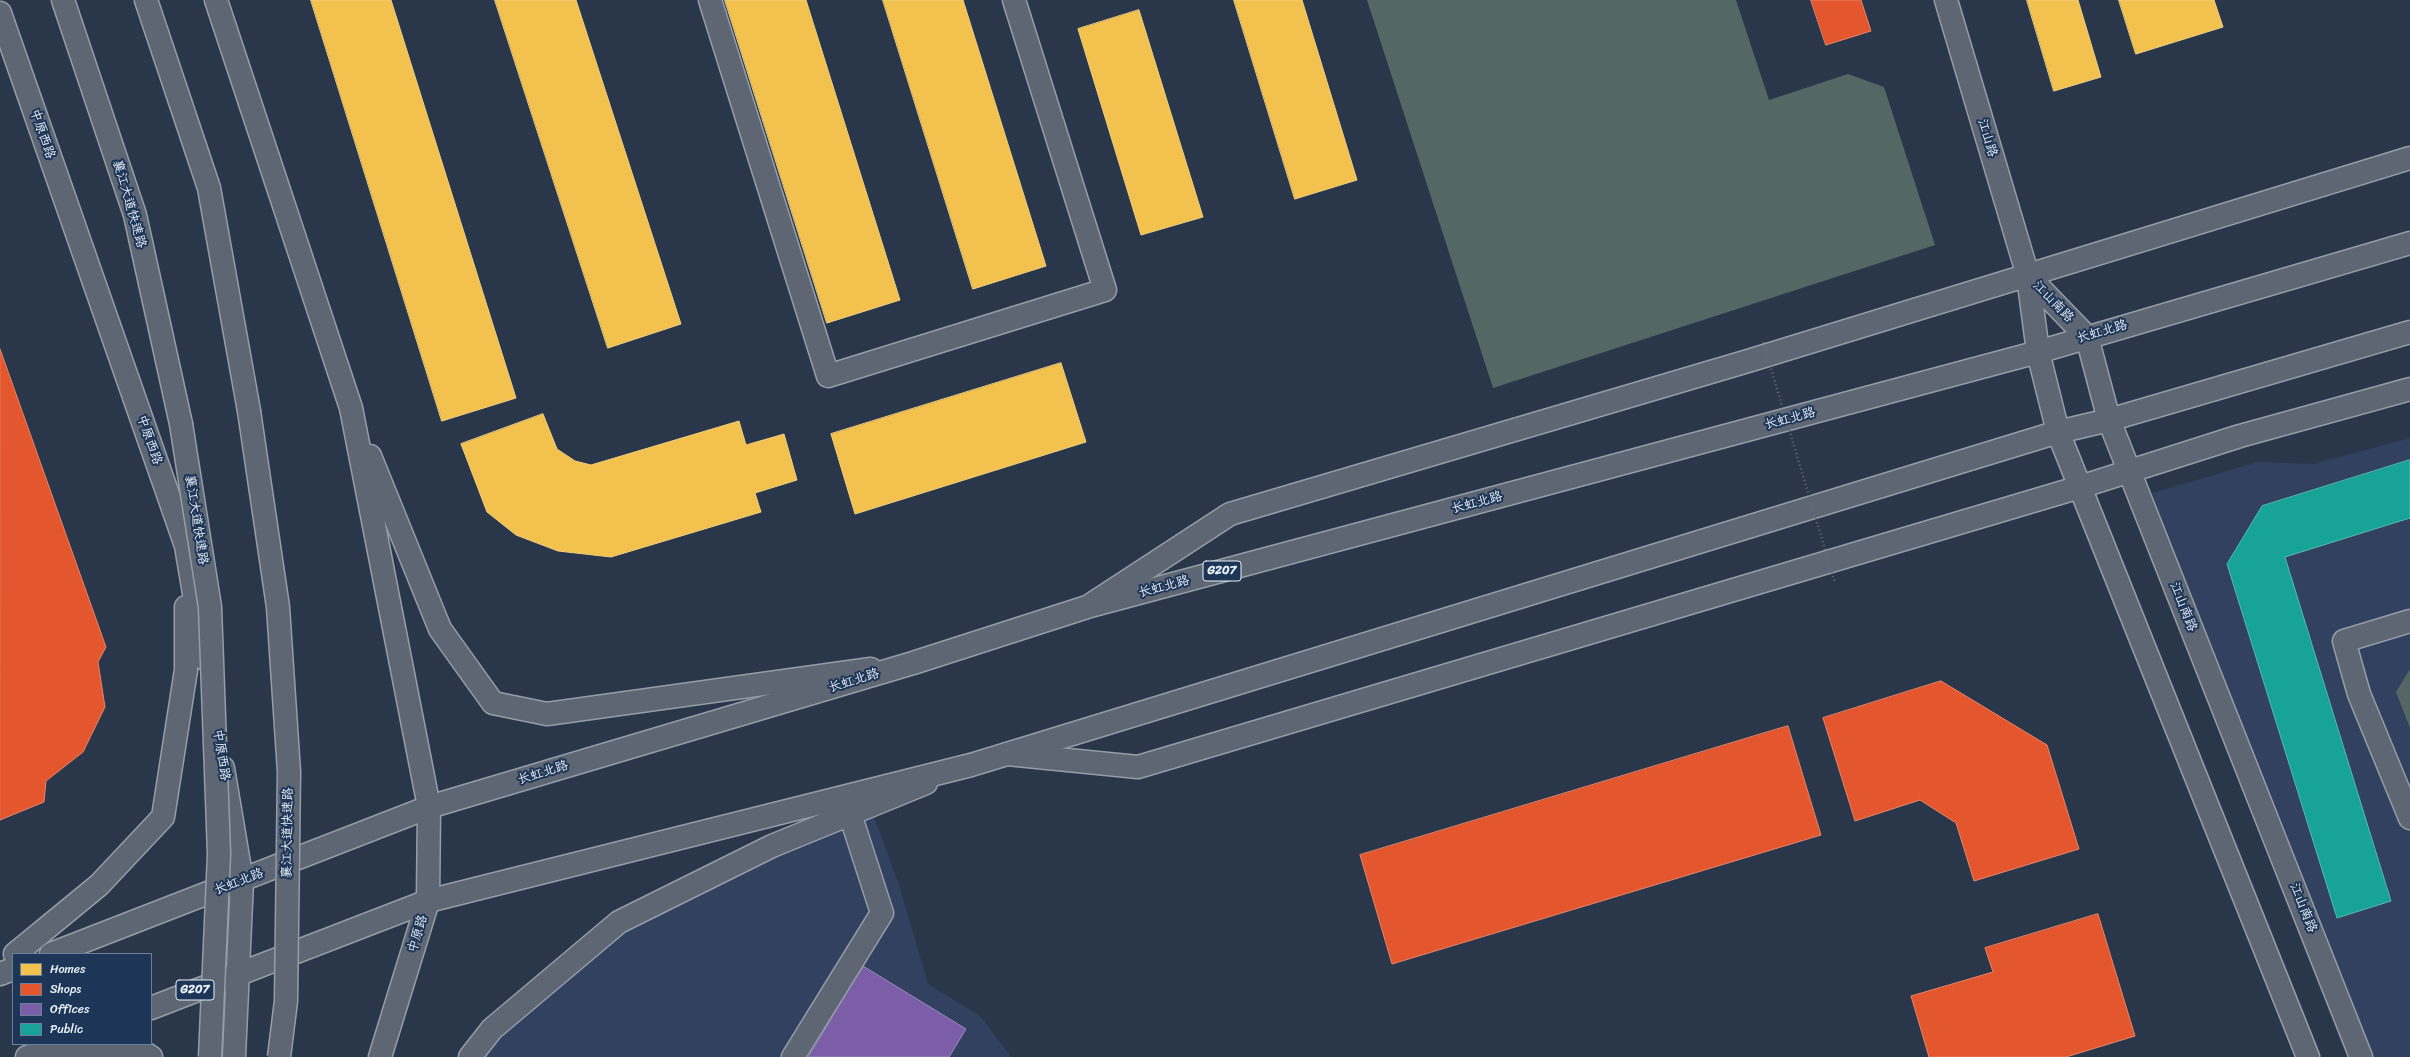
<!DOCTYPE html>
<meta charset="utf-8">
<style>
body{margin:0}
#map{position:relative;width:2410px;height:1057px;overflow:hidden;background:#2a374a;font-family:Sriracha,sans-serif}
canvas{display:block}
.legend{position:absolute;left:12px;top:953px;width:140px;height:92px;box-sizing:border-box;background:#1d3557;border:1px solid #6e8097;margin:0;padding:5px 7px;list-style:none;font-size:12px;color:#e8f1f8}
.legend li{display:flex;align-items:center;gap:8px;height:20px}
.legend b{width:20px;border:1px solid #6e8097}
</style>
<div id="map">
<canvas width="2410" height="1057"></canvas>
<ul class="legend">
<li><b style="height:11px;background:#f2c14e"></b>Homes</li>
<li><b style="height:11px;background:#e4572e"></b>Shops</li>
<li><b style="height:11px;background:#7b5ea7"></b>Offices</li>
<li><b style="height:11px;background:#17a398"></b>Public</li>
</ul>
</div>
<script>
const context = document.querySelector('canvas').getContext('2d');
context.lineJoin = 'round';
function fillPath(path, color) {
  context.fillStyle = color;
  context.fill(path, 'evenodd');
}
function stroke(path, color, width, dash) {
  context.strokeStyle = color;
  context.lineWidth = width;
  context.lineCap = dash ? 'butt' : 'round';
  context.setLineDash(dash || []);
  context.stroke(path);
}
function write(font, color, halo, rows, align = 'center') {
  context.font = font + ' Sriracha,"LXGW WenKai TC",sans-serif';
  context.lineWidth = 4;
  context.setLineDash([]);
  context.textBaseline = 'middle';
  context.strokeStyle = halo;
  context.fillStyle = color;
  for (const [text, x, y, turn = 0] of rows) {
    context.save();
    context.translate(x, y);
    context.rotate((+turn || 0) * Math.PI / 180);
    context.textAlign = isNaN(turn) ? turn : align;
    if (halo) context.strokeText(text, 0, 0);
    context.fillText(text, 0, 0);
    context.restore();
  }
}
fillPath(new Path2D(`
 M 2410,438 L 2410,1057 L 2367,1057 L 2146,495 L 2258,462 L 2314,464 Z
 M 870,806 L 898,882 L 928,984 L 980,1016 L 1011,1057 L 470,1057 L 619,922 Z`), '#324160');
fillPath(new Path2D(`
 M 1367,0 L 1736,0 L 1769,100 L 1848,74 L 1884,87 L 1935,245 L 1493,388 Z
 M 2410,669 L 2410,728 L 2396,692 Z`), '#546765');
const homes = new Path2D(`
 M 311,0 L 391,0 L 516,398 L 442,421 Z
 M 495,0 L 576,0 L 681,324 L 608,348 Z
 M 725,0 L 806,0 L 900,300 L 827,323 Z
 M 883,0 L 963,0 L 1046,266 L 973,289 Z
 M 1234,0 L 1302,0 L 1357,180 L 1295,199 Z
 M 2027,0 L 2078,0 L 2101,77 L 2054,91 Z
 M 2119,0 L 2214,0 L 2223,27 L 2136,54 Z
 M 1139,10 L 1203,217 L 1141,235 L 1078,29 Z
 M 1061,363 L 1086,442 L 855,514 L 831,434 Z
 M 543,414 L 557,449 L 575,461 L 591,465 L 739,421 L 746,445 L 784,434 L 797,480 L 755,493 L 761,512 L 611,557 L 558,551 L 516,535 L 487,512 L 461,444 Z`);
fillPath(homes, '#f2c14e');
stroke(homes, '#efcf81', 1);
const shops = new Path2D(`
 M 1811,0 L 1861,0 L 1871,31 L 1826,45 Z
 M 0,349 L 106,647 L 98,662 L 105,707 L 83,752 L 46,781 L 44,802 L 0,820 Z
 M 1941,681 L 2047,745 L 2079,849 L 1974,881 L 1956,823 L 1920,800 L 1855,821 L 1823,718 Z
 M 1788,726 L 1821,835 L 1392,964 L 1360,855 Z
 M 2098,914 L 2135,1036 L 2066,1057 L 1929,1057 L 1911,996 L 1993,972 L 1985,948 Z`);
fillPath(shops, '#e4572e');
stroke(shops, '#e5856b', 1);
const offices = new Path2D(`
 M 863,966 L 966,1029 L 949,1057 L 809,1057 Z`);
fillPath(offices, '#7b5ea7');
stroke(offices, '#9c8abf', 1);
const public = new Path2D(`
 M 2410,460 L 2410,518 L 2285,557 L 2391,901 L 2337,918 L 2227,564 L 2262,506 Z`);
fillPath(public, '#17a398');
stroke(public, '#56bab5', 1);
const minor = new Path2D(`
 M 710,0 L 828,376 L 1105,290 L 1014,0
 M 1946,0 L 2028,276 L 2038,352 L 2058,432 L 2308,1057
 M 2028,276 L 2087,337 L 2109,420 L 2361,1057
 M 1092,604 L 1230,514 L 1748,361 L 2410,158
 M 2410,621 L 2344,641 L 2359,694 L 2410,818
 M 1007,754 L 1138,767 L 2080,487 L 2240,436 L 2410,389
 M 793,1057 L 882,913 L 850,814`);
const major = new Path2D(`
 M 216,0 L 351,408 L 429,807 L 428,901 L 380,1057
 M 0,13 L 186,546 L 205,659
 M 370,456 L 440,629 L 493,703 L 547,714 L 871,669
 M 223,768 L 242,881 L 234,1057
 M 15,954 L 99,885 L 163,817 L 186,670 L 186,607
 M 38,1053 L 137,1048 L 151,1057
 M 470,1057 L 492,1029 L 619,922 L 772,846 L 926,783`);
const highway = new Path2D(`
 M 63,0 L 135,215 L 181,424
 M 146,0 L 209,188 L 249,411
 M 51,954 L 429,807 L 913,663 L 1087,607 L 2038,352 L 2410,243
 M 0,974 L 13,969
 M 151,1008 L 428,901 L 971,765 L 2058,432 L 2109,420 L 2410,332
 M 27,1057 L 60,1044`);
stroke(minor, '#959da7', 25);
stroke(major, '#959da7', 25);
stroke(highway, '#959da7', 25);
stroke(minor, '#5d6672', 22);
stroke(major, '#5d6672', 22);
stroke(highway, '#5d6672', 22);
const highwayBridge = new Path2D(`
 M 249,411 L 278,607 L 289,772 L 286,1001 L 279,1057
 M 181,424 L 210,607 L 219,854 L 210,1057`);
stroke(highwayBridge, '#959da7', 25, []);
stroke(new Path2D(`
 M 1763,342 L 1835,583`), '#656d78', 2.5, [1, 3]);
stroke(highwayBridge, '#5d6672', 22);
for (const [x, y, w] of [
 [1222,571,38],
 [195,990,38]
]) {
  const box = new Path2D();
  box.roundRect(x - w / 2, y - 10, w, 20, 3);
  context.fillStyle = '#1d3557';
  context.fill(box);
  stroke(box, '#e8f1f8', 1);
}
write('bold 12px', '#e8f1f8', null, [
 ["G207",1222,571],
 ["G207",195,990]
]);
write('13px', '#e8f1f8', '#1d3557', [
 ["中原西路",42,134,71],
 ["江山路",1987,138,73],
 ["襄江大道快速路",129,204,74],
 ["江山南路",2053,302,46],
 ["长虹北路",2102,332,-16],
 ["长虹北路",1790,419,-15],
 ["中原西路",149,440,71],
 ["长虹北路",1477,503,-15],
 ["襄江大道快速路",196,520,81],
 ["长虹北路",1164,587,-15],
 ["江山南路",2183,607,68],
 ["长虹北路",854,681,-17],
 ["中原西路",221,755,81],
 ["长虹北路",543,773,-17],
 ["襄江大道快速路",288,833,-89],
 ["长虹北路",239,882,-21],
 ["江山南路",2303,908,68],
 ["中原路",418,934,-73]
]);
</script>
